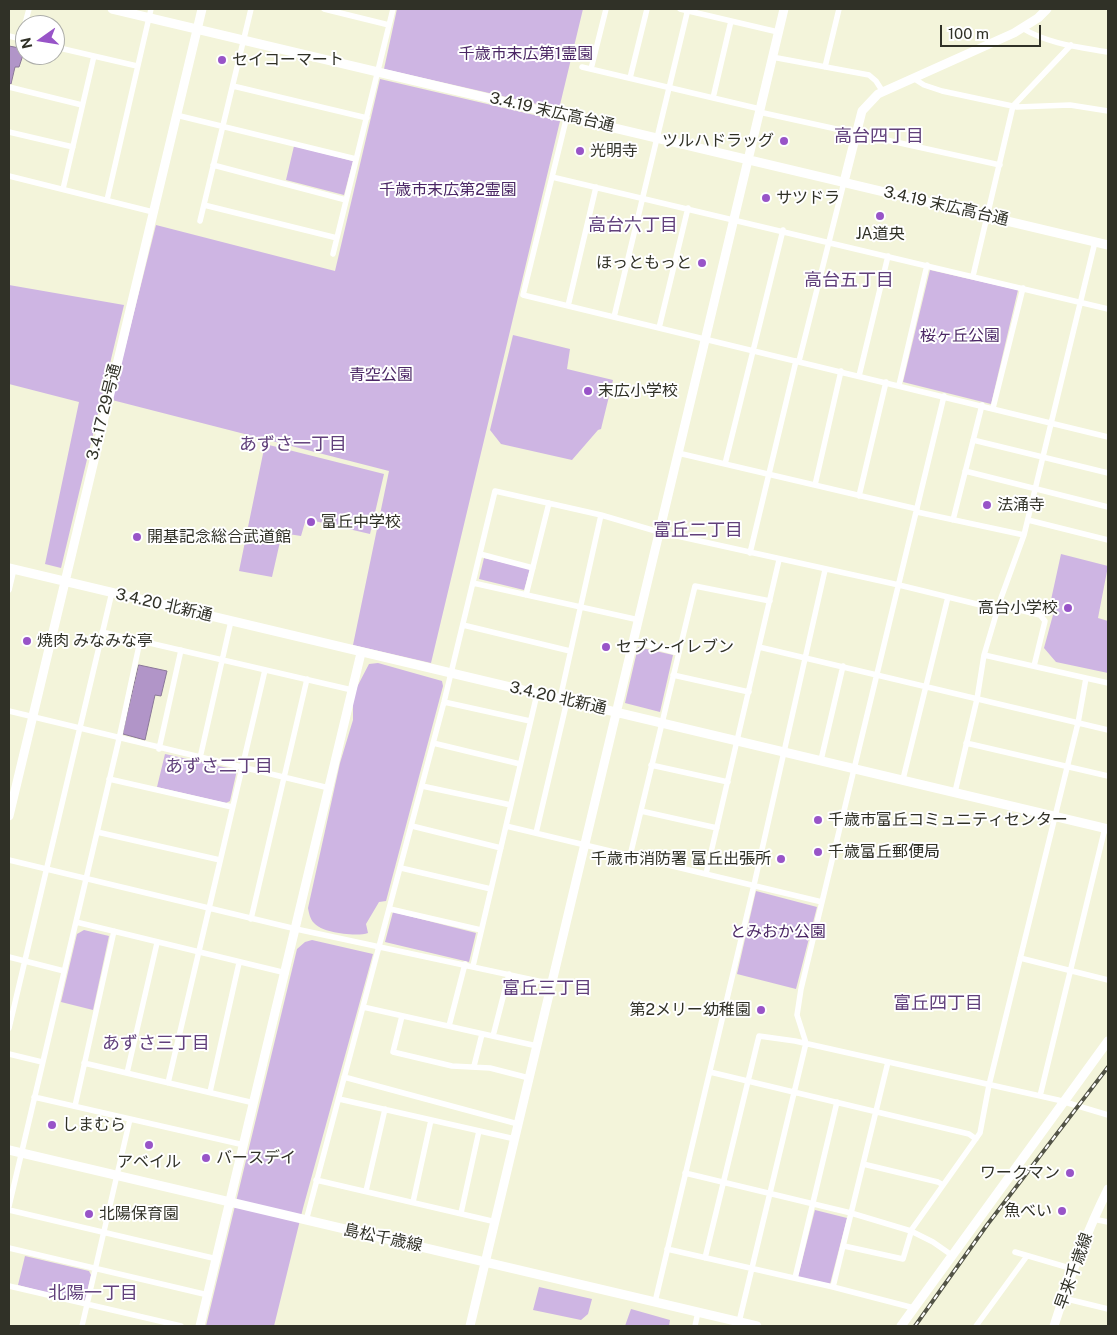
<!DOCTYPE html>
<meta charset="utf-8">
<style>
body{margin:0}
#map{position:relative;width:1117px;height:1335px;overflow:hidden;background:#f3f4da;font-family:"Public Sans",sans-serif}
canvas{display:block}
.frame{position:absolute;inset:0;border:10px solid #303127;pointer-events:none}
.north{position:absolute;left:15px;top:15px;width:50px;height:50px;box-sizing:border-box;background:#fff;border:1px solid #acada9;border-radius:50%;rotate:257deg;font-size:14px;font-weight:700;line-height:20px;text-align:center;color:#303127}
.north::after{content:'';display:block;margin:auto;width:18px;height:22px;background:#9854c8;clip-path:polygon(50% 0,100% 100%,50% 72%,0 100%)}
.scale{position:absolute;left:940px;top:25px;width:101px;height:22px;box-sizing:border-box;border:2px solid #303127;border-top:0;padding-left:6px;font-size:15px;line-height:18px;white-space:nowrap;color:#303127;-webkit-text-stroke:4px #fff;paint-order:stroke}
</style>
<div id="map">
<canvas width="1117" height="1335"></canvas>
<div class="frame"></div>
<div class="north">N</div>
<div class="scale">100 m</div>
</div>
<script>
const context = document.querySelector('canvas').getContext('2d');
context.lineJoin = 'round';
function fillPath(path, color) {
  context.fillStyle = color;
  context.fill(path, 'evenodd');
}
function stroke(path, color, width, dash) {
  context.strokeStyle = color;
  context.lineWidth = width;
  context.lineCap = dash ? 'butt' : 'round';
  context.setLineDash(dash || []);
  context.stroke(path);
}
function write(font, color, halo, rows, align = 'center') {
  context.font = font + ' "Public Sans","Noto Sans JP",sans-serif';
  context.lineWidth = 4;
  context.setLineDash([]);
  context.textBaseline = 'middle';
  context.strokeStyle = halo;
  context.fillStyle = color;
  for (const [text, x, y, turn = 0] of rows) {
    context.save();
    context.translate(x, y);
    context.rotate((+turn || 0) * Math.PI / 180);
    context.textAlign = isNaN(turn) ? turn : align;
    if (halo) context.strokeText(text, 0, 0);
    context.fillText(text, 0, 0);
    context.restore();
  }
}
fillPath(new Path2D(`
 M 397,9 L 583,9 L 559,109 L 384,69 Z
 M 380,79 L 560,121 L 431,663 L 353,645 L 389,471 L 112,400 L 156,225 L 335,271 Z
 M 294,146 L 353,161 L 344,195 L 286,180 Z
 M 930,270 L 1018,290 L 991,404 L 903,382 Z
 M 9,285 L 124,305 L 61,568 L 45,564 L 79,402 L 9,384 Z
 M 513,335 L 570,349 L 567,369 L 613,380 L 601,429 L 598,430 L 572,460 L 501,444 L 490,430 Z
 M 265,444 L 384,474 L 370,534 L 306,519 L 301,536 L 282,533 L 272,577 L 239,571 Z
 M 1061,554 L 1108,566 L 1098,618 L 1108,621 L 1108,673 L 1056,662 L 1044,648 L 1054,611 L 1049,609 Z
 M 484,558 L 530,569 L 524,590 L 479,579 Z
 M 638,647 L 673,655 L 660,712 L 625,703 Z
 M 378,663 L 442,681 L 443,686 L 386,901 L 379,902 L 366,924 L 368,933 C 357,937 322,933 314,923 C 310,919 309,913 308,908 L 340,763 L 353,720 L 353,701 L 357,687 L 369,664 Z
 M 165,754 L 237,770 L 230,801 L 226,803 L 157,787 Z
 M 756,891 L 817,907 L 796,989 L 737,974 Z
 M 393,912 L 476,933 L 469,962 L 385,942 Z
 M 84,930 L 109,936 L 93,1010 L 61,1002 L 77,934 Z
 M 312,940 L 373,954 L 303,1208 L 274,1326 L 206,1326 L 297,949 L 305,942 Z
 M 815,1210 L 847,1218 L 830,1284 L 798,1277 Z
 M 25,1256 L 89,1271 L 91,1275 L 85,1300 L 82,1302 L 18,1285 Z
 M 539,1287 L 592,1299 L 588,1314 L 581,1320 L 533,1310 Z
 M 631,1309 L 670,1320 L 669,1326 L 625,1326 Z`), '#ceb5e3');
const water = new Path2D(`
 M 9,46 L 25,49 L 19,67 L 15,67 L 11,84 L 9,83 Z
 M 139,665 L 167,671 L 161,696 L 155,695 L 145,740 L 123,734 Z`);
fillPath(water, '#b195c8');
stroke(water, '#8a7798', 1);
stroke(new Path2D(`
 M 324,9 L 389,25
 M 680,9 L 778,32
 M 1022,28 C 1048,44 1079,47 1108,52
 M 9,36 L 25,40
 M 21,39 L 29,9
 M 55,47 L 137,66
 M 772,57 L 869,75 L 876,81 L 883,92
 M 582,67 L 760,109
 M 825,67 L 839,9
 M 591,69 L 606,9
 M 630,78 L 647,9
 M 913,78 L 924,85 L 942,91 L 1017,107 L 1070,105 L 1108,111
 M 233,86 L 367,118
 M 9,87 L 82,105
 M 713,98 L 731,21
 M 759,112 L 1000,165
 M 176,115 L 356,159
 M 567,116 L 523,295 L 1108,437
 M 9,132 L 73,147
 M 213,165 L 346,200
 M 9,176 L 153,212
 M 552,177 L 1108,309
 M 63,189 L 94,56
 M 107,200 L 151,9
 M 204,205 L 337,238
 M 200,221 L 251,9
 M 333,254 L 393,9
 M 973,276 L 1013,106 L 1071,45
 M 568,306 L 596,187
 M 614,317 L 688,9
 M 659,328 L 688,208
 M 799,361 L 844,182
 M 859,376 L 888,256
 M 899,385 L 927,265
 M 993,408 L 1023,288
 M 973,440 L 1108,473
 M 678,453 L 917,509
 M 725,464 L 783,230
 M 965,471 L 1108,507
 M 815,485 L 841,371
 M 859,496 L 886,382
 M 917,512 L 1024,535
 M 953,520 L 982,405
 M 1028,520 L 1108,540
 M 750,553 L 796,361
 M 480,554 L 533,568
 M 473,583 L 639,620
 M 9,590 L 14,569
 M 526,595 L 549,503
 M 999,605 L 1040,615 L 1045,621 L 1034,666
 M 463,625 L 570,651
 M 102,632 L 352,690
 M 634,641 L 678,653
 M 759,647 L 1108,730
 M 984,655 L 1108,683
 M 673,675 L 749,692
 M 560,699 L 601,515
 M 444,702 L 530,721
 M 9,711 L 329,788
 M 433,743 L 520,764
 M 966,743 L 1108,776
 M 159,749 L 181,650
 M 200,758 L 231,621
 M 821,760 L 843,666
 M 651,765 L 728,782
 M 109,779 L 232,807
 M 903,779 L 948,597
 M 422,786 L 511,805
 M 955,792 L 977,699 L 984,655 L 1001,598 L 1024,535 L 1095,242
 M 641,811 L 717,828
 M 412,826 L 501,848
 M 506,826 L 822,902
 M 97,832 L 220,860
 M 536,833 L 567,701
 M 630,856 L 695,586 L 770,601
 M 9,860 L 296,929 L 552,984
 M 401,868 L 491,889
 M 706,874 L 779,560
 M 390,909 L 481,930
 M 251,919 L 307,679
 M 76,922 L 286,973
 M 9,957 L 64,971
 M 1020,958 L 1108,980
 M 473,966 L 537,694
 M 363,1007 L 537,1046
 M 402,1016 L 393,1052 L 452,1066 L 490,1068 L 529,1078
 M 449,1026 L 465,964
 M 9,1028 L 112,592
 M 493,1036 L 509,974
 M 9,1054 L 42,1062
 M 84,1063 L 254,1103
 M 474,1066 L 482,1034
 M 710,1072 L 969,1134 L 976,1139
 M 127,1073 L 157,943
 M 344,1077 L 518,1124
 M 168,1083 L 265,670
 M 210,1092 L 239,963
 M 1040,1096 L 1105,828
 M 34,1097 L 244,1145
 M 339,1099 L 515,1139
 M 75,1106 L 114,931
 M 863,1164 L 938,1182 L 943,1185
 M 685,1173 L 851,1213 L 911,1231 L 933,1242 L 953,1256
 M 316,1180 L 496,1222
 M 366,1191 L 385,1109
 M 413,1202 L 431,1120
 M 9,1206 L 119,739 L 140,641
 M 9,1210 L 217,1259
 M 461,1213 L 479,1131
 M 1093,1219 L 1108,1222
 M 306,1221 L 444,702 L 495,491 L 601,515 L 659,532 L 899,585 L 997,609
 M 844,1246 L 903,1259 L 912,1229 L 980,1133 L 989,1085 L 1078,723 L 1086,678
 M 9,1248 L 208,1295
 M 667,1249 L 833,1287 L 914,1308
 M 1015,1252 L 1073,1269
 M 705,1258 L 759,1036 L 795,1041 L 1058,1100 L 1108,1115
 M 795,1278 L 837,1102
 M 9,1286 L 181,1326
 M 833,1287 L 888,1062
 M 1063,1298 L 1108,1309
 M 655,1302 L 754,885 L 825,570
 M 739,1322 L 806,1043 L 797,1015 L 801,989 L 944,396
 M 82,1326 L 130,1119
 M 695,1326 L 698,1312
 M 976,1326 L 1027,1256`), '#fff', 5.5);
stroke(new Path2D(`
 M 112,9 L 1108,245
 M 844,182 L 862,111 L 878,94 L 1014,33 L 1038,18 L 1047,9
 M 9,568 L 1108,829
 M 9,816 L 202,9
 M 9,1150 L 757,1326
 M 200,1326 L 361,653
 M 470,1326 L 784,9
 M 901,1326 L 1108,1041
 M 1054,1326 C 1069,1279 1086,1233 1108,1189`), '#fff', 9);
const rail = new Path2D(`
 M 915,1326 L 987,1225 L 1108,1067`);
stroke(rail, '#525346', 4);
stroke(rail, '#fff', 2, [5.5]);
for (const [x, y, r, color] of [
 [222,60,5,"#9854c8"],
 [784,141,5,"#9854c8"],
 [580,151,5,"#9854c8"],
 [766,198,5,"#9854c8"],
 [880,216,5,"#9854c8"],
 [702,263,5,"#9854c8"],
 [588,391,5,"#9854c8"],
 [987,505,5,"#9854c8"],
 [311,522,5,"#9854c8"],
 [137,537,5,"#9854c8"],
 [1068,608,5,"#9854c8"],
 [27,641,5,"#9854c8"],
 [606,647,5,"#9854c8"],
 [818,820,5,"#9854c8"],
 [818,852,5,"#9854c8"],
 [781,859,5,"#9854c8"],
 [761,1010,5,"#9854c8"],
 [52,1125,5,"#9854c8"],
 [149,1145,5,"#9854c8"],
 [206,1158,5,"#9854c8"],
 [1070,1173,5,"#9854c8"],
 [1062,1211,5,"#9854c8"],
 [89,1214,5,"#9854c8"]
]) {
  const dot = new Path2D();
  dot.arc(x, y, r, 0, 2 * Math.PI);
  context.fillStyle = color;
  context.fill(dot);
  stroke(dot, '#fff', 2);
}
write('16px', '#4b2765', '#fff', [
 ["千歳市末広第1霊園",526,54],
 ["千歳市末広第2霊園",448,190],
 ["桜ヶ丘公園",960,336],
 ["青空公園",381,375],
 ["とみおか公園",778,932]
]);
write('16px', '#303127', '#fff', [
 ["セイコーマート",232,60],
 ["ツルハドラッグ",774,141,"right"],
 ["光明寺",590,151],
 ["サツドラ",776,198],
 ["JA道央",880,234,"center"],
 ["ほっともっと",692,263,"right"],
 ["末広小学校",598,391],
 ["法涌寺",997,505],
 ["富丘中学校",321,522],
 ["開基記念総合武道館",147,537],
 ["高台小学校",1058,608,"right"],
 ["焼肉 みなみな亭",37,641],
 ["セブン-イレブン",616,647],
 ["千歳市富丘コミュニティセンター",828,820],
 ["千歳富丘郵便局",828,852],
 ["千歳市消防署 富丘出張所",771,859,"right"],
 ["第2メリー幼稚園",751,1010,"right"],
 ["しまむら",62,1125],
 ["バースデイ",216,1158],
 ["アベイル",149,1162,"center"],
 ["ワークマン",1060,1173,"right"],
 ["魚べい",1052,1211,"right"],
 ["北陽保育園",99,1214]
], 'left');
write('16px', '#303127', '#fff', [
 ["3.4.19 末広高台通",552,112,13],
 ["3.4.19 末広高台通",946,206,13],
 ["3.4.17 29号通",104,412,-76],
 ["3.4.20 北新通",164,605,13],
 ["3.4.20 北新通",558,698,13],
 ["島松千歳線",383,1238,12],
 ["早来千歳線",1074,1271,-70]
]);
write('18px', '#61407b', '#fff', [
 ["高台四丁目",879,136],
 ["高台六丁目",633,225],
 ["高台五丁目",849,280],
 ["あずさ一丁目",293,444],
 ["富丘二丁目",698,530],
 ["あずさ二丁目",219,766],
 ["富丘三丁目",547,988],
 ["富丘四丁目",938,1003],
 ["あずさ三丁目",156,1043],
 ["北陽一丁目",93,1293]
]);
</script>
